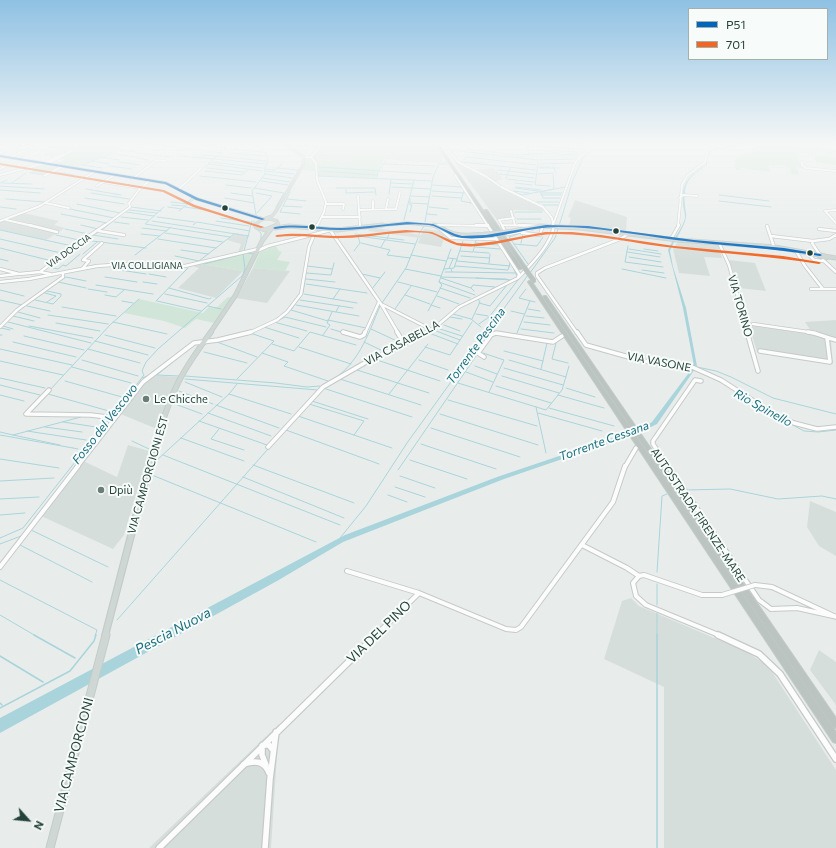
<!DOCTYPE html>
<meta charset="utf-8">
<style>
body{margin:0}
#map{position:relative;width:836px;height:848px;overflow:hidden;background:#e8edeb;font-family:Commissioner,sans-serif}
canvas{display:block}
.legend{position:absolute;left:688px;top:8px;width:140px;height:52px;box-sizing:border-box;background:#f7fbf9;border:1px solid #a3b1ad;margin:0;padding:5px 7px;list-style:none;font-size:12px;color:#24423a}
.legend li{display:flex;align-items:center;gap:8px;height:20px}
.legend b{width:20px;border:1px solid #a3b1ad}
.north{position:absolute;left:8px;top:800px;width:40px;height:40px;-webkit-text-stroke:3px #f7fbf9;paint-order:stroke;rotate:117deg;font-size:11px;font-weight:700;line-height:16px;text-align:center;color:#24423a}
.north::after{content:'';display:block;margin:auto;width:14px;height:18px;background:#24423a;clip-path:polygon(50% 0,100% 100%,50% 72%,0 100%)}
</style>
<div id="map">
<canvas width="836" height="848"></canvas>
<ul class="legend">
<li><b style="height:5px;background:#0065bd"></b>P51</li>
<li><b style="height:5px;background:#f26522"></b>701</li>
</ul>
<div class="north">N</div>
</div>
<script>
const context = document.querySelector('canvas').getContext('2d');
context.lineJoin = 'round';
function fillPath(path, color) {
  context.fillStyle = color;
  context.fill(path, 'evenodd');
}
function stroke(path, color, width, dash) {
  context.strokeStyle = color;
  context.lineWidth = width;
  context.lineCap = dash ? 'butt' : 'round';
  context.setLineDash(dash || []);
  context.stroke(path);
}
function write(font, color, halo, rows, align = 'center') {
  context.font = font + ' Commissioner,sans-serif';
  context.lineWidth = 4;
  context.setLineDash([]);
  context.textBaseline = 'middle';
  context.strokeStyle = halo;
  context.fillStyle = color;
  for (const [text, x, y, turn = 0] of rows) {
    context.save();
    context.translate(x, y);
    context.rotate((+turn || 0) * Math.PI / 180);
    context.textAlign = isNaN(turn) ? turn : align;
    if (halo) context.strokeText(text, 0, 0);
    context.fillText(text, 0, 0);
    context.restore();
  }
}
fillPath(new Path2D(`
 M 324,142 L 342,142 L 340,145 L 364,147 L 369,142 L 433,142 L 443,156 L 441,157 L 438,163 L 403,161 L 355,155 L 349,162 L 314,159 L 313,156 Z
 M 453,160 L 474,170 L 494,168 L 503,179 L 493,182 L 541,207 L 545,211 L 513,210 L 515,218 L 497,220 Z
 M 575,200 L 627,217 L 626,231 L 569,225 L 571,218 L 568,217 Z
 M 24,213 L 59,221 L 54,225 L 65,228 L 46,240 L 0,230 L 0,222 Z
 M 370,227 L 421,235 L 424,229 L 440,231 L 452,240 L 444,239 L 441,247 L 418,243 L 420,238 L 368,231 Z
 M 236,233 L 248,236 L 242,252 L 238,253 L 241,244 L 227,240 Z
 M 679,240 L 718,244 L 722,258 L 704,257 L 710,276 L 679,273 L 673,249 Z
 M 729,260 L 755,263 L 766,291 L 739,288 Z
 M 202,264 L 243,271 L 216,298 L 178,288 L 199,268 L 193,266 Z
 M 253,268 L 290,271 L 267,303 L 236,298 Z
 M 836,320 L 836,341 L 831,341 L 833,364 L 757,352 L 748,322 L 811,331 L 805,322 Z
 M 151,375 L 179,377 L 157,429 L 118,413 L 142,382 Z
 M 128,445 L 149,451 L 124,535 L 113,549 L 39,515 L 81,460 L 117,477 Z
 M 810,501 L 836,512 L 836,556 L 819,546 L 807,527 Z
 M 631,598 L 639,606 L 745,651 L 762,662 L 772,672 L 836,770 L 836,848 L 664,848 L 664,687 L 604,659 L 622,601 Z
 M 819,650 L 836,662 L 836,705 L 810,670 Z
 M 279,724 L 271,848 L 149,848 Z`), '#d6dedb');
fillPath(new Path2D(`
 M 80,142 L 128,142 L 110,153 L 108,152 L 76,169 L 55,164 L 64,160 L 58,158 L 72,151 L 71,150 L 52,158 L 43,156 L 45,155 L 43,154 L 53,149 L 38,146 L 45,147 L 50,144 L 66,146 Z
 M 761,143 C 769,144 778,146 786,146 C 805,148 818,144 836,151 L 836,155 L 816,151 L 816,155 L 836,158 L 836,165 L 816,162 L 814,155 L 796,152 L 802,168 L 796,167 L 799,175 L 791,174 L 790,167 L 779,165 L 768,166 L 771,172 L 741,168 L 741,170 L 736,170 L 734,160 Z
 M 354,155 L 385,158 L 377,171 L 376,178 L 317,176 L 316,171 L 299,170 L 305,157 L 313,156 L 314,159 L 349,162 Z
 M 45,165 L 59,167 L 44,175 L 29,173 L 36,168 L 34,167 Z
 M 276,246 L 279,251 L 282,252 L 277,260 L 290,262 L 285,271 L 253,268 L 261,249 Z
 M 252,252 L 255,254 L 245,275 L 243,271 L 202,264 Z
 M 228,297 L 233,297 L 214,323 L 196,319 L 185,328 L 164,321 L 124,313 L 139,299 L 203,313 L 209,307 L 216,308 Z`), '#d1e6d8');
fillPath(new Path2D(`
 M 746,142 L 749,142 L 733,147 L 712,150 L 707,159 L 707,165 C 690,177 683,181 685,205 C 685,209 687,214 686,217 C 684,230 674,239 670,251 L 673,267 L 686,308 L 697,366 L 657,424 L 641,432 L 504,479 L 343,542 L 277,581 L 0,733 L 0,718 L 345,535 L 497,477 L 642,428 L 652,422 L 694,366 L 683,308 L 668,250 C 672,239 683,229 685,217 C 685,213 683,208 683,204 C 681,182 689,176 706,165 L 706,158 L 711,149 L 732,146 Z`), '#a9d4db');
stroke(new Path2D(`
 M 139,142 L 153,144
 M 250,142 L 260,142 L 259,145 L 267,155 L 268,162 L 265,167 L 265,174 L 252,191 L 256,215
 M 526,142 L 584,146
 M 526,142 L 529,154
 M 547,142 L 585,144
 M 581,142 L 586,142
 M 289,143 L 307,153
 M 125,145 L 144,148
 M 200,145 L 226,148
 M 294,146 L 318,147
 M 527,146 L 582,149
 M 587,147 L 588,142
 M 234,148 L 242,142
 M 146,149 L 159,151 L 165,146 L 222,153
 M 195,149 L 205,142
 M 233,149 L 262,152
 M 450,149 L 455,156
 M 467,149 L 517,155 L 557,153
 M 117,150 L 136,152
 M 451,150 L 537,160 L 576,159
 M 528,150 L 582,152
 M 558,151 L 560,155 L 579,154
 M 111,153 L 128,156
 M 137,153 L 170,157
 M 230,153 L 266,156
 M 129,156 L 148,160
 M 179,156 L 214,159
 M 100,157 L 119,160
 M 201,158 L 204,155 L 266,161
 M 215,159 L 265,164
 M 92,161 L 109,164
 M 118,162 L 140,165
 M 211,162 L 263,168
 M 316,162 L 314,156 L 326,143
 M 461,162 L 467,157 L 536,165
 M 461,162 L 536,170
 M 209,164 L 263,171
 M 383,164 L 434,166
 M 440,164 L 447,164
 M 83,165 L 111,153 L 129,142
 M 83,165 L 102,168
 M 109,166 L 132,169
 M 553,166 L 556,173
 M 205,167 L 226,148
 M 318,167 L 431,174
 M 539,167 L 550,167
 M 207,168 L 244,172
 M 278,168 L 297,170
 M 540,168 L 559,168
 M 265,169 L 275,170 L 282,164
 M 498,170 L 535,174
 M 205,171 L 242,175 L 248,170
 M 266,171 L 294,174
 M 318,171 L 318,176 L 432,181
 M 321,171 L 377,175
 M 54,172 L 73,175
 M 30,173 L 45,175
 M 265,174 L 292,178
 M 500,174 L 534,178
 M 200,176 L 256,182
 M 377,177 L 378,171 L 387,159
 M 263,178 L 290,182
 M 506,178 L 510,168
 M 507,179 L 534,182
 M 261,181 L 288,185
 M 0,183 L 7,180
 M 2,183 L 32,184
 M 12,183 L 26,173
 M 390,183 L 413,184
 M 515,183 L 532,185
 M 226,185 L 251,188
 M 432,185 L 461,187 L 464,190 L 461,201 L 471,203
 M 0,186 L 44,189
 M 550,186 L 535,185 L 538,164 L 574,163
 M 392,187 L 431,189
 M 516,187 L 541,190
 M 254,188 L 284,193 L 276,207
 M 336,188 L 375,188 L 376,195
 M 515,188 L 538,191
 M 86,189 L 121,195
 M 346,189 L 346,193 L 374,192
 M 0,190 L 40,193
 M 432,191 L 465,193
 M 512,191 L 522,195 L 554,189 L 553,173 L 538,174
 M 514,191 L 529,193
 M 91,193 L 129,199
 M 231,193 L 252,196
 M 256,193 L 272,196 L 257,213
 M 541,193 L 562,193
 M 389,194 L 391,180
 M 542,195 L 561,195
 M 719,195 L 769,201
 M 411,196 L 430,197
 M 432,196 L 461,198
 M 85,198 L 124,204
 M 225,198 L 254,203
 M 560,198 L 543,198 L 540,192 L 565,187
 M 6,199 L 44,202
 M 287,199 L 306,201
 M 410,199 L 410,205 L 412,205 L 410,212
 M 719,201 L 771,207
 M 171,202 L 188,204
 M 537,202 L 559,202
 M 187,203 L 192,198
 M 410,203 L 428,204
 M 77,204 L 120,213
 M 172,205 L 185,206
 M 543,205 L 558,205
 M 283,206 L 302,207
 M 283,206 L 290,192
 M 0,207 L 16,209
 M 131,207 L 161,211
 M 164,207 L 145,224 L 230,237
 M 168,207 L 182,209
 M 185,207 L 205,210
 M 429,207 L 448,209
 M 282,208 L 280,212 L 300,214
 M 70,209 L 114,218
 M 129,210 L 157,213
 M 179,211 L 194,199
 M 126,212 L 154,216
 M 515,212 L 542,212
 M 61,214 L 107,223
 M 427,214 L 437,215
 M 121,217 L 148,220
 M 157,217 L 195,222
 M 221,218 L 250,222
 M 517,219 L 541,219
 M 404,220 L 414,180
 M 152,221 L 249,236
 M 216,221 L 249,226
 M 254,221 L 254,227 L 261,233 L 261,239
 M 114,222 L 129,224
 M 425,222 L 433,177 L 442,157 L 444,157
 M 81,225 L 98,229
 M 193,225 L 197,222 L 250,231
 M 559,226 L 573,180 L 583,158 L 600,142
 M 443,227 L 447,229
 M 142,228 L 167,231
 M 65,229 L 88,234
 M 0,230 L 72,246
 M 102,230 L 127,210
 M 165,233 L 223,242
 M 521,233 L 509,237 L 528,264
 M 141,234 L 160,236
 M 355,234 L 404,240
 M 419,234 L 424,226
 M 465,234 L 488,232
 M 56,235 L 79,240
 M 93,235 L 99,232
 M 93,235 L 118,239
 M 0,239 L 61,253
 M 158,239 L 216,248
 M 387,239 L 389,234
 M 85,240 L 146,248
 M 361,243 L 390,250 L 387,255 L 410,258
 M 476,243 L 498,245
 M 521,243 L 523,234
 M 514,244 L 537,246 L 543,237
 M 628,246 L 625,262 L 663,267
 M 381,247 L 385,240
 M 475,247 L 500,249
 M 0,248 L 52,261
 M 629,249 L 661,254
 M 644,249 L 658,251
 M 181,250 L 208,254
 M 244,251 L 252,221
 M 354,251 L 360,243 L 358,236 L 415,244
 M 460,251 L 473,252 L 476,240
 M 474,252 L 489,253
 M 627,252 L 660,257
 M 83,254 L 97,242
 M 135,255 L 171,227
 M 411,255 L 446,261
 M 175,256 L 199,261
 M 461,256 L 489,258
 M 629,257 L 661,262
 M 448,258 L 457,259
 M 0,259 L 8,261
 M 199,261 L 234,234
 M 457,261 L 510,266
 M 489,263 L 490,254
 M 511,263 L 517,276
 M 204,264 L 247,253 L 254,254
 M 307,266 L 332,269
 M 455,266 L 508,270 L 510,263
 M 49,267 L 58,269 L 63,265 L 66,266 L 80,254
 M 0,268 L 21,273
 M 449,268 L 453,259
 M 405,269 L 441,276
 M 444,269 L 454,268 L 463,241
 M 622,269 L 666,278
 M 120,270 L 146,274
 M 642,270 L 664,273
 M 445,272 L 452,272 L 451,269
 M 452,272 L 517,273
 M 306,273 L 303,293 L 291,310 L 328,321
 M 306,273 L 331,275 L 334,263
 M 530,273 L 555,238 L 558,229
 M 149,274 L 166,277
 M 362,274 L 380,278
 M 105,277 L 137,282
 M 441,277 L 506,279 L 509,280 L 508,281
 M 441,278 L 471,288
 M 476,278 L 511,280
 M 306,279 L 335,282
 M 86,281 L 66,277 L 58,282 L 86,288
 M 143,282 L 157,284
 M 398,282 L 437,292
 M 439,282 L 475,295
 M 306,284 L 367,293
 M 96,285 L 153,294
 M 169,288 L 209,299 L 211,298
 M 440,288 L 470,298
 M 88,289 L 107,292
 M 372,289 L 385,272
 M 492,289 L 497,287
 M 526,289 L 519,298 L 535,302
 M 0,290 L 24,296
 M 474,291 L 471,288 L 473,285 L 495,287
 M 45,293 L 56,296 L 47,302
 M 165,294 L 207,303
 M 304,294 L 357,303
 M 105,295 L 116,297 L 124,290
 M 405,295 L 430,304
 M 437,296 L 459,304
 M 333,299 L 340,289
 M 0,300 L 22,305
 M 35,300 L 53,304 L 61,296 L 61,294 L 47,291
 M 300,300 L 353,308
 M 122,301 L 133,303
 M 156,301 L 188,268
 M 157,301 L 201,311
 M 382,303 L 406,268 L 418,238
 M 479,303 L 490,306 L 507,285
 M 296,305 L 359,316
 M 431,305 L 440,308
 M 27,306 L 50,311
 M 208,306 L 221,309
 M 62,307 L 116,316
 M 395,309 L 411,286
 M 528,309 L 540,311
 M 428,311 L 442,285 L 439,282 L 451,249
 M 511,311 L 524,314
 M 18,312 L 40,318
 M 336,312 L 339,306
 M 453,314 L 471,319 L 481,327
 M 476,314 L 488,316
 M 48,315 L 108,324
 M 13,316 L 34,321
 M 526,316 L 544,318
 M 472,319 L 480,302 L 478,299
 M 279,320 L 285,317 L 326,327
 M 328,320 L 366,328
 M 8,322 L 91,343
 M 113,322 L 167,334
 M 274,322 L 307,331
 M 524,322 L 550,325
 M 56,323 L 100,331
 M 479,324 L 489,317 L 518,280
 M 444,325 L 460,331
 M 3,326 L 13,329
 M 29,326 L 93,338
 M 264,327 L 299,338
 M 1,328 L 10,330
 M 0,329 L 19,310 L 48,290
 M 331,329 L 341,332
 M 371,329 L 399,342
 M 435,329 L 450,317 L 462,319
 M 440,329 L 462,336
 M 521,329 L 554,333
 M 436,331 L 460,340
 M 429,333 L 458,344
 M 517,333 L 530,301
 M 0,335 L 2,335
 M 105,335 L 155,348
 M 323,335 L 330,325 L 327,323 L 332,312
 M 24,336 L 84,350
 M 95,341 L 148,355
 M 13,342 L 76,357
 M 217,342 L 257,357
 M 364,342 L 383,351
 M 556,343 L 552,359 L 568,363
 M 272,344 L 294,351 L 310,332 L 356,345
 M 299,347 L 351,364
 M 425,347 L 450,355 L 472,322
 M 0,349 L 72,365
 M 88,349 L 140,363
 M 504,351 L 543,361
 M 204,352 L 247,363
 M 262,353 L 288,362 L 284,366 L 328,381
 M 483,353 L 504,360 L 489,392
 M 370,358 L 399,343
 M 374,359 L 440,381
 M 82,360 L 138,376
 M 419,360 L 448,370
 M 509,360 L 566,377
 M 0,361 L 63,375
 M 475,366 L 497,374
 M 72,367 L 131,383
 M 697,367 L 716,371 L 731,377 L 773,398 L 836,414
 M 504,368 L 563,385
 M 541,369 L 547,343
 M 357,370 L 429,393
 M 466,372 L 493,382
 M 157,375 L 180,356
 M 157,375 L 179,376
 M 185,376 L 276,383 L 307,387 L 320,386
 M 338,376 C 361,358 369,332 380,306
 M 502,376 L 559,393
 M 711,377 L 729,387
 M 0,378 L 45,388
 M 142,378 L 150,375
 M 185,379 L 318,390
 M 237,379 L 274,341 L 250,333
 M 340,379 L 421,405
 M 65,381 L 122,397
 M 185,382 L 222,397
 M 458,383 L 546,410 L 562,390 L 569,366
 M 0,385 L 40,395
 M 496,386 L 551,403
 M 323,388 L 412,417
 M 566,388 L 595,397
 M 50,390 L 110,325 L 139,299
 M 179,391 L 213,404
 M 48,394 L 109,411
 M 229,394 L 291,414
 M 389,394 L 428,344
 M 0,395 L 24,401
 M 558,395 L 604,408
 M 747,399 L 766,411
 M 448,400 L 537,426
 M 312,401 L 368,419
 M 175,404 L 202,414
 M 309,404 L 364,421 L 354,435
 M 216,405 L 279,428
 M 536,407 L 546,453
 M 549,408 L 614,426
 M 208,413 L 271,436
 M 538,413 L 602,431
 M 440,414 L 538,445
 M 298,416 L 392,448
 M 111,417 L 144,375 L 142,371 L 146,362 L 158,349 L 242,276 L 245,269 L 243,254
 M 780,418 L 804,431 L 818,432 L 836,430
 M 199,421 L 267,445
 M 63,422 L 96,427
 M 45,427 L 82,432
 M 431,428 L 520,457
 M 219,429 L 211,439 L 244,450
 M 286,430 L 379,464
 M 27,431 L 86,440
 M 0,432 L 13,435 L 81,417
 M 0,435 L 73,448
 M 13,435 L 60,445
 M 181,438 L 244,461
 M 132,441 L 149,449
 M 421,444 L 496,469
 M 73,448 L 78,449
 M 163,455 L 340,525
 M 0,459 L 59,468
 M 157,460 L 229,394 L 237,384
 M 410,460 L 467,479
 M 253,465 L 354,503
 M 398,470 L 476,356
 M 152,475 L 316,542
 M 400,476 L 435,488
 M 243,477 L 344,518
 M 0,481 L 54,478
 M 395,487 L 425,497
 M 687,490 L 730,489 L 778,499 L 822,496 L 836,499
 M 388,495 L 407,502
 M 0,499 L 39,497
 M 0,515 L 25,513
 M 31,530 L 108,567
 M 0,538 L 23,528 L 109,419
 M 340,538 L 366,506 L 407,443 L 528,275
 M 0,544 L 21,536
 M 20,545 L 92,582
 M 657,572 L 662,496 L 667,494
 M 0,580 L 97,630 L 95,636
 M 657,584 L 657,605
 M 657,613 L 657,636
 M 0,615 L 36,636
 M 117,620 L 268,449`), '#a9d4db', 1);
stroke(new Path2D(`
 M 34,635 L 75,658
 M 657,635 L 657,848
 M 0,656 L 43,682
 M 0,703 L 2,705
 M 0,708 L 70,671 L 94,641 L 96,635`), '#a9d4db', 1.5);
const minorFar4 = new Path2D(`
 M 265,142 L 339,142
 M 369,142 L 383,142
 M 448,142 L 446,147 L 458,162 L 487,177 L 501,187 L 543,207 L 552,218 L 553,226
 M 0,143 L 14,147
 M 0,153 L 29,142
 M 10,157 L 46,142
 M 304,157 L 311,157 L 316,163 L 317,180 L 326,202 L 324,212 L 317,226
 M 311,157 L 324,142
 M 23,159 L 40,151
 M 802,162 L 802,165 L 806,168 L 836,171
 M 44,163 L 71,151 L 47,164
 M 0,169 L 19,158
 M 0,175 L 45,163
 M 44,176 L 61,167
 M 113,176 L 103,182 L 140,188
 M 132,179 L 157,160 L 165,161
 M 97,186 L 103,182
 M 179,189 L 201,168
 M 358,196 L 360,226
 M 680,198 L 683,195 L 697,196
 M 373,201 L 373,209
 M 46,203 L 69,208
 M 326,204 L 344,204 L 343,209
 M 386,209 L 388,199
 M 359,210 L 396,209 L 400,192
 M 836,210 L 825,211 L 836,223
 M 511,211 L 515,225
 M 322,217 L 360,217
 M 514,218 L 499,220 L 502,225 L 539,226
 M 6,220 L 33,226
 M 0,221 L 40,206 L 94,172
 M 435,225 L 488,226 L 455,175
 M 502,225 L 503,226
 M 553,225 L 575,163 L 594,142
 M 104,226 L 130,207 L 129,203 L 139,190 L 149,181
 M 678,226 L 682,185 L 687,176 L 705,162 L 708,150 L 714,147 L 710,142`);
const minorFar3 = new Path2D(`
 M 29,225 L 57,232
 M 360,225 L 360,227
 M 476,225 L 488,225
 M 502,225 L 506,233 L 509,234 L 532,229
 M 519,225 L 539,226
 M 767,226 L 774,247
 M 316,228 L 317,225
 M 439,228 L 451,238 L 496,239
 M 819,229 L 836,231
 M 330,230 L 381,304 L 432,330
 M 99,231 L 124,235
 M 522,233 L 540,235 L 542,228
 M 771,236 L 813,241
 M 671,239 L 679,225
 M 719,243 L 729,265 L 748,333
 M 257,251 L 268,246 L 331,230
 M 796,251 L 805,266 L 823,289
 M 807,253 L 814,260 L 823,261
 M 820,255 L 812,243 L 813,241 L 829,239 L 836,235
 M 823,260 L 836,272
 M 0,269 L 19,274 L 40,272 L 50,274
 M 82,269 L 89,261 L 83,260 L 102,243
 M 40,272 L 73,247 L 105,225
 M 0,276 L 17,274
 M 519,277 C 533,262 550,246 554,226
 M 0,282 L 29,279 L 97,266 L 128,264 L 185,266 L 258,249
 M 811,289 L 836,289
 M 381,304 L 398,333
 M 753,324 L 815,333
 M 0,327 L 17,310 L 63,277 L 63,273
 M 343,332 L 346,333
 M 249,333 L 277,320 L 287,312 L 301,294 L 309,247 L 314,235
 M 365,333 L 379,302
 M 426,333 L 432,330 L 459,307 L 518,278 L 519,274 L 488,226
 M 577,333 L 537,276 L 537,273 L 545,268 L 620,239 L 630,233`);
const minorFar2 = new Path2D(`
 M 343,332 L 360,337 L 364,335 L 365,332
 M 397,332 L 404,343
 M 577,332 L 586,345 L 643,361 L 692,367 L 721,380 L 774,414 L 794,423 L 817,429 L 836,427
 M 747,332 L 758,371
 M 808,332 C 818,333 826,338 836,340
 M 760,351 L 830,362 L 827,338
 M 484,357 L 478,353 L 491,335 L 496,333 L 553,342 L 562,336
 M 49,390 L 26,414 L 91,415 L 115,418
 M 268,447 L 323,387 L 368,361 L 428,332
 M 77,467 L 143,382 L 194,343 L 218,340 L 251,332
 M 625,467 L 636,448
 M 668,467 L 653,444 L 653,441 L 695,380 L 701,381`);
const minorFar1 = new Path2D(`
 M 668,466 L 759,600 L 771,609 L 797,608 L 833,616
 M 582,545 L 627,568 L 639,576
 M 0,567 L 78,466
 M 347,571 L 419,593 L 506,629 L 516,630 L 521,627 L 613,502 L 625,466
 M 755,585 L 772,587 L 836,617
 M 375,636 L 419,593
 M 721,636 L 646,605 L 636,596 L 633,583 L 639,576 L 644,575 L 702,595 L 722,595`);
const minor = new Path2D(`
 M 718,635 L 759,654 L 780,674 L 836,759
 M 263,745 L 269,745 L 273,750
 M 262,746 L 262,755 L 266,765
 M 244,764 C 255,760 265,761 269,773
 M 159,848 L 376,635
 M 265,848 L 270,779 L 276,732`);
const majorFar4 = new Path2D(`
 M 0,156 L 166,183 L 197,199 L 263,219
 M 264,219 L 272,216 L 276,211 L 303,165 L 304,157 L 282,142
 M 256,226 L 256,224 C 263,217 269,218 277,221 L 278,223 L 276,226
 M 286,226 L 295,226
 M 373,226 L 408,223 L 436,226
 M 537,226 L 549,226`);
const majorFar3 = new Path2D(`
 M 256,225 L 256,227 L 265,230 L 277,225
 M 434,225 C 458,238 463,236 489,234
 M 275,228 L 289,226 L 337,230 L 383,225
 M 507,232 L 540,226 L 580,228 L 678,240 L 775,247 L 820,255
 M 820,255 L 825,256 L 826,258 L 819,256 Z
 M 824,256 L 836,258
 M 210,333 L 235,296 L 262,241 L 271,229`);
const majorFar2 = new Path2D(`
 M 149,467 C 157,437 166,406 180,379 C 189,362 200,347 211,332`);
const majorFar1 = new Path2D(`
 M 105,636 L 149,466`);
const major = new Path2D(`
 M 50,848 L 106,635`);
const highway = new Path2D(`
 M 435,142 L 437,142 L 522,268 L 521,269 L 519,269 L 518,268 Z
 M 485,210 L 487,210 L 526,267 L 525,268 L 523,268 L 484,211 Z
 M 529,281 L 531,281 L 532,282 L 836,732 L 836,743 L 833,742 L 528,282 Z
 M 544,296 L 546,296 L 836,718 L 836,728 L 833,727 L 543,297 Z`);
stroke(minorFar4, '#c5cac8', 3);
stroke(minorFar3, '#c5cac8', 4);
stroke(minorFar2, '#c5cac8', 5.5);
stroke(minorFar1, '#c5cac8', 6);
stroke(minor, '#c5cac8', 8);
stroke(majorFar4, '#c3ccc9', 3.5);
stroke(majorFar3, '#c3ccc9', 5);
stroke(majorFar2, '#c3ccc9', 6);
stroke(majorFar1, '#c3ccc9', 8);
stroke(major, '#c3ccc9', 9);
stroke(highway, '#c3ccc9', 2);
stroke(minorFar4, '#fcfcfc', 2);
stroke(minorFar3, '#fcfcfc', 2.5);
stroke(minorFar2, '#fcfcfc', 3.5);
stroke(minorFar1, '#fcfcfc', 4);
stroke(minor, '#fcfcfc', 5.5);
stroke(majorFar4, '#cfd7d5', 2.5);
stroke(majorFar3, '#cfd7d5', 3.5);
stroke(majorFar2, '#cfd7d5', 4.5);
stroke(majorFar1, '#cfd7d5', 5.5);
stroke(major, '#cfd7d5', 7);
fillPath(highway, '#bcc4c2');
const minorBridge = new Path2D(`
 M 722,595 L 755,585`);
const majorBridge = new Path2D(`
 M 489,234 L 507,232`);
const highwayBridge = new Path2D(`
 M 524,267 L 534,281`);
stroke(minorBridge, '#c5cac8', 6, []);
stroke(majorBridge, '#c3ccc9', 5, []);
stroke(highwayBridge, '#c3ccc9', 5.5, []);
stroke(minorBridge, '#fcfcfc', 4);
stroke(majorBridge, '#cfd7d5', 3.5);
stroke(highwayBridge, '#bcc4c2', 4);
fillPath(new Path2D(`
 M 0,155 L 166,182 L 198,198 L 265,219 L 262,220 L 196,200 L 165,184 L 0,157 Z
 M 407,222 L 433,224 L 455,234 L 462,236 L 486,235 L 546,225 L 588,226 L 694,240 L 784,248 L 820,254 L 822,255 L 820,256 C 772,248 724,246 676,240 C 637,235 598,227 558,227 C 526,227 495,241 462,238 C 450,237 441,227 429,225 C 400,222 370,230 341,230 C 319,230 297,225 275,229 L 273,228 L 275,227 C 298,223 320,228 342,228 C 364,227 385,224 407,222 Z`), '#0065bd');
fillPath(new Path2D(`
 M 0,163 L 164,190 L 195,205 L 264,227 L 261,228 L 193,207 L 163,192 L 0,165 Z
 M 406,230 L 432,232 L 457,243 L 473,244 L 497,241 L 545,232 L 572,232 L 601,235 L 674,246 L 783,256 L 819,262 L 821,263 L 819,264 C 771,256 723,254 675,248 C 636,244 597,234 557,234 C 525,234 494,249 462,246 C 449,245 440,235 428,233 C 400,230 371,238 343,238 C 321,239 299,234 277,237 L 275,236 L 277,235 C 297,232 316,235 335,236 C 359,236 382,232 406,230 Z`), '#f26522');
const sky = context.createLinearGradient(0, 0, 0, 260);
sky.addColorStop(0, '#8fc1e3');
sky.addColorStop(0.55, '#f5f7f6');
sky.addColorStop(1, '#f5f7f600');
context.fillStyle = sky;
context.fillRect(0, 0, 836, 260);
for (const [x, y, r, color] of [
 [225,208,3.5,"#24423a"],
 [312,227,3.5,"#24423a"],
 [616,231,3.5,"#24423a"],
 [810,253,3.5,"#24423a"],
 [146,399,4,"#697e78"],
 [101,490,4,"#697e78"]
]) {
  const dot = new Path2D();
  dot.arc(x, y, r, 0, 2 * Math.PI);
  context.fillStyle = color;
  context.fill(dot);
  stroke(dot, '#f7fbf9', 1.5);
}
write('9px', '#24423a', '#f7fbf9', [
 ["VIA DOCCIA",69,251,-35],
 ["VIA COLLIGIANA",147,266]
]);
write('11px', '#24423a', '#f7fbf9', [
 ["VIA TORINO",740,306,74],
 ["VIA CASABELLA",402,343,-28],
 ["VIA VASONE",659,362,11],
 ["VIA CAMPORCIONI EST",148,475,-74],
 ["AUTOSTRADA FIRENZE-MARE",698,515,56]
]);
write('11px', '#24423a', '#f7fbf9', [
 ["Le Chicche",154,399],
 ["Dpiù",109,490]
], 'left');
write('italic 12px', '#1c6f80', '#f7fbf9', [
 ["Torrente Pescina",476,346,-54],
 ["Rio Spinello",763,408,29],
 ["Fosso del Vescovo",105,424,-52],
 ["Torrente Cessana",604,441,-20]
]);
write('13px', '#24423a', '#f7fbf9', [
 ["VIA DEL PINO",379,632,-44],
 ["VIA CAMPORCIONI",74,755,-75]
]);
write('italic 14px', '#1c6f80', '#f7fbf9', [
 ["Pescia Nuova",173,631,-28]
]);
</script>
